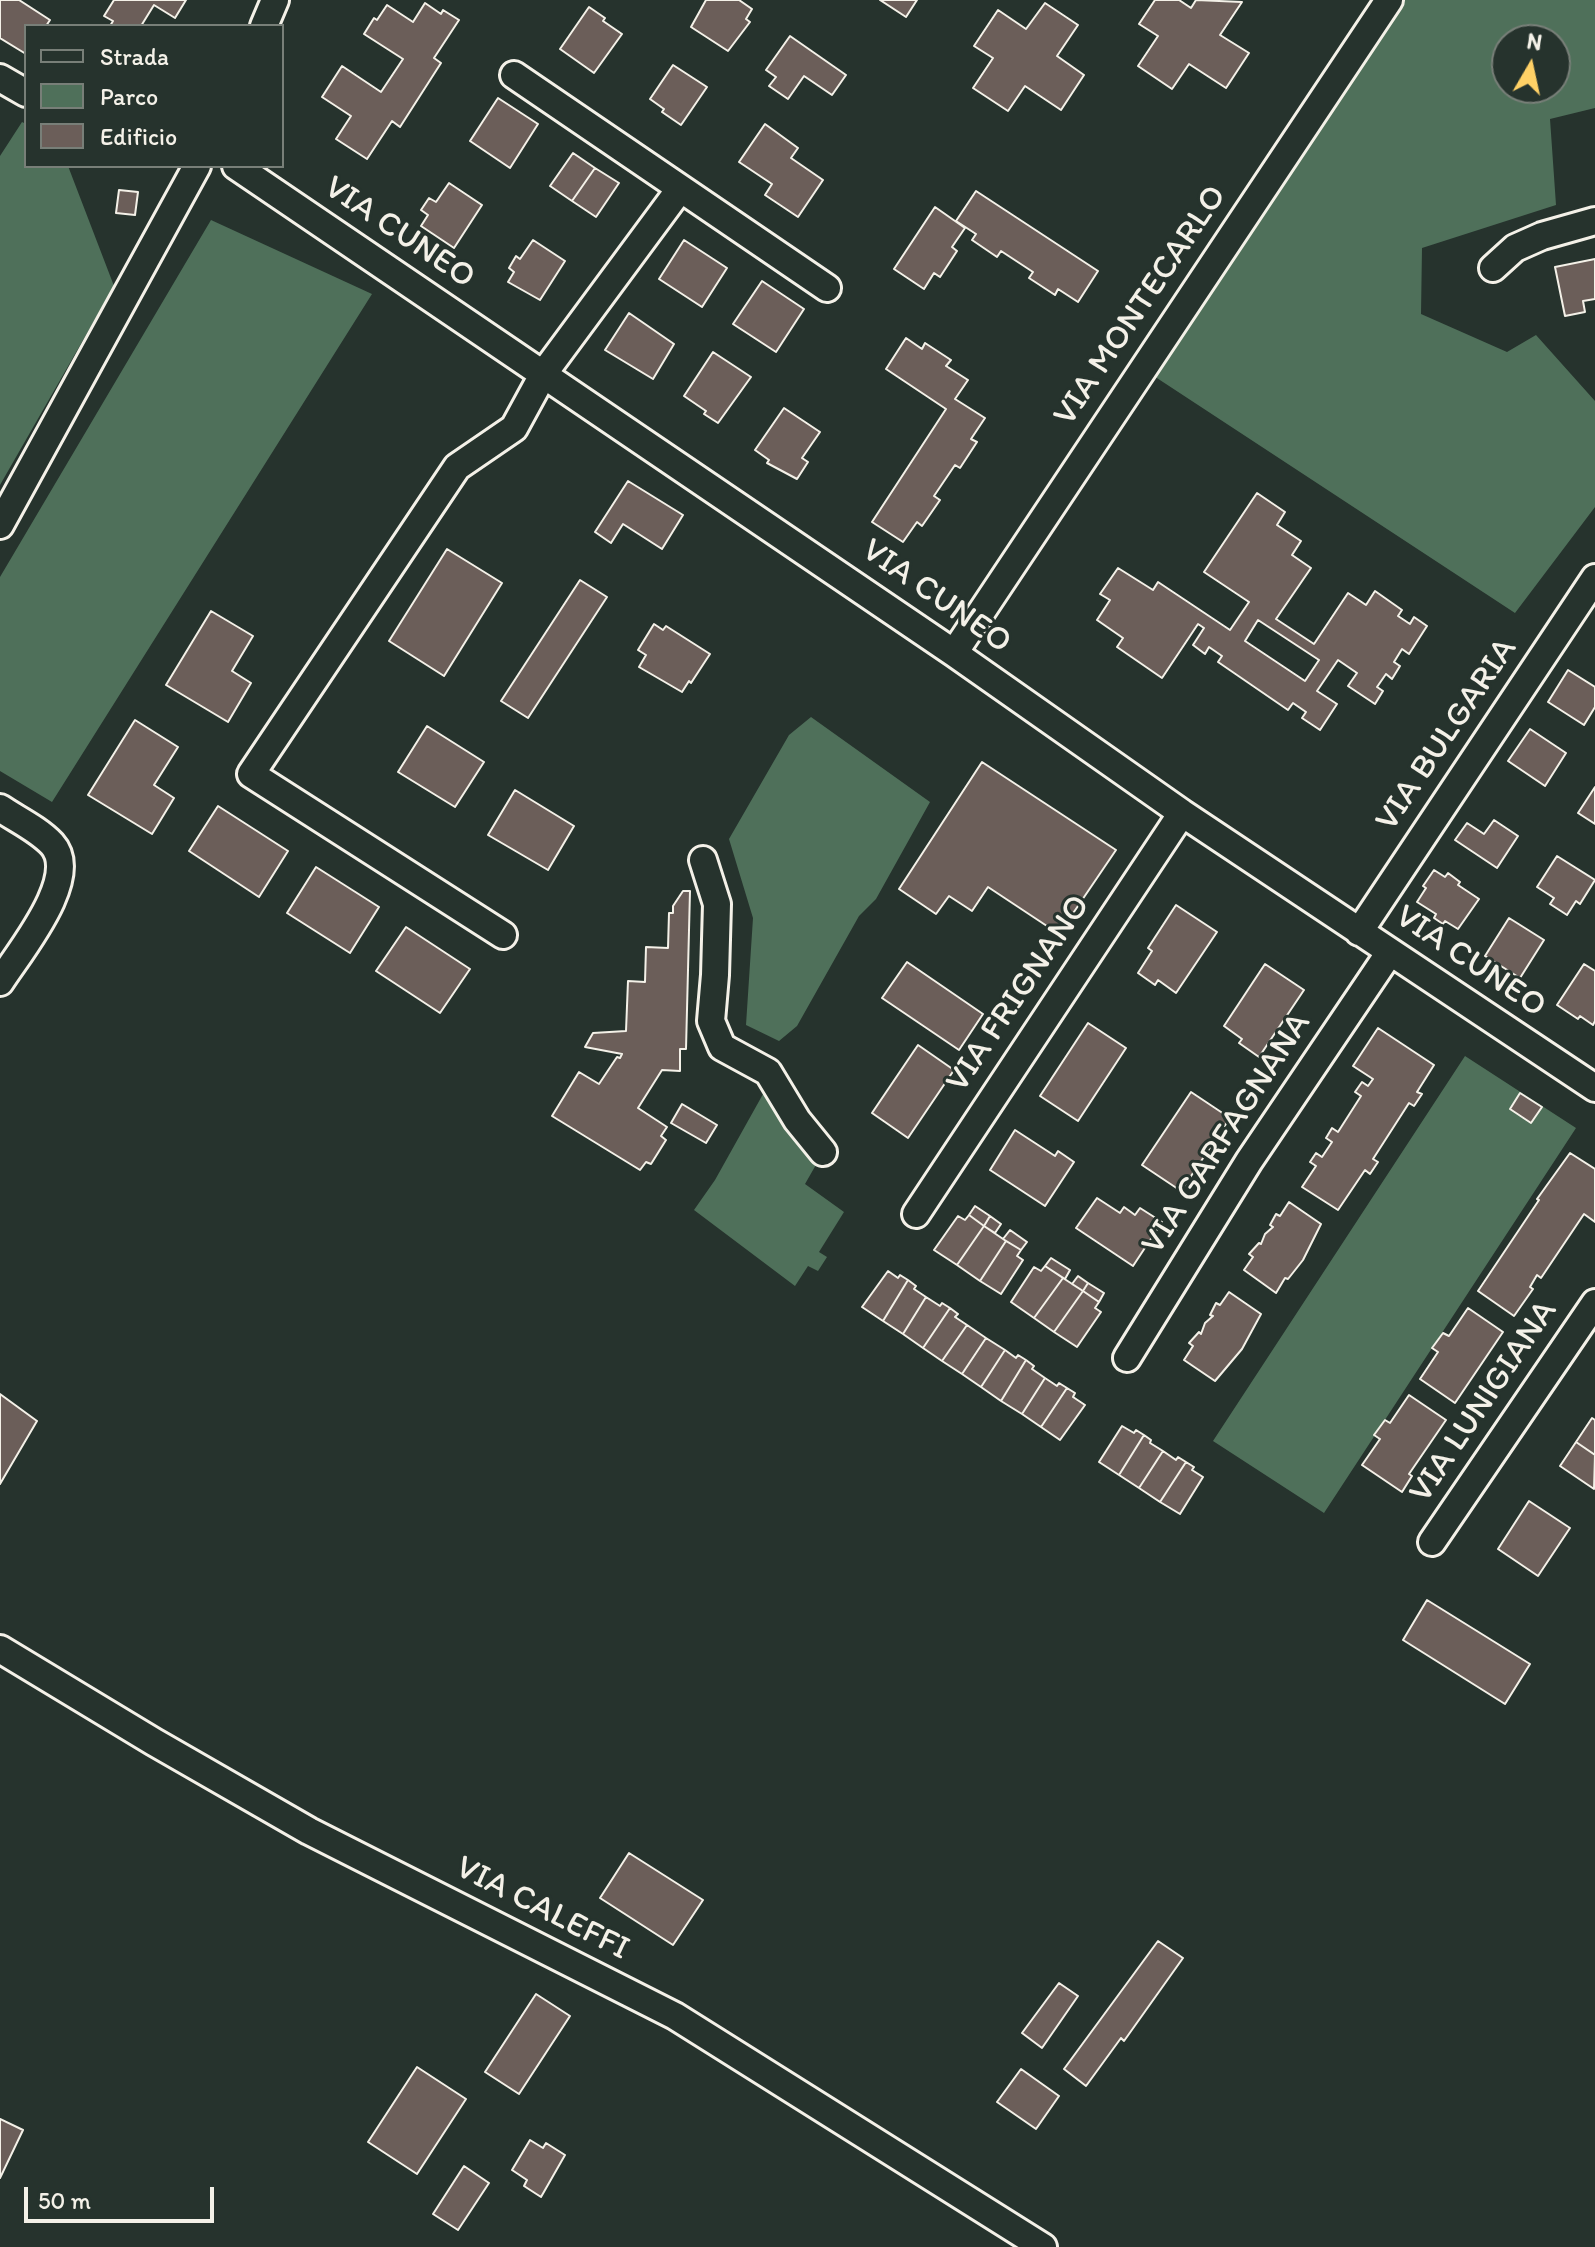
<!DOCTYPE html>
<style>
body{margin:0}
#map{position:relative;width:1595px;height:2247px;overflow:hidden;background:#26332d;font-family:Itim,sans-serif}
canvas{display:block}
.legend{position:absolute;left:24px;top:24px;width:260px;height:144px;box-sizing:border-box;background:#26332d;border:2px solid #787f78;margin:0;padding:10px 14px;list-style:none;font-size:24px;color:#f4f1e8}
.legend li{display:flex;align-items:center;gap:16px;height:40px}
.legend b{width:40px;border:2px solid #787f78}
.north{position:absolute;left:1491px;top:24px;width:80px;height:80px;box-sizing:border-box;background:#26332d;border:2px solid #787f78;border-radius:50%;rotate:9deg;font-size:22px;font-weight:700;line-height:32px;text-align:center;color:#f4f1e8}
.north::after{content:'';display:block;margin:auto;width:28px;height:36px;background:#ffd166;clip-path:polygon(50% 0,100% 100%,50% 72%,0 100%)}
.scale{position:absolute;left:24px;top:2187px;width:190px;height:36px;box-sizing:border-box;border:4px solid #f4f1e8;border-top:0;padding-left:10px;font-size:24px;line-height:28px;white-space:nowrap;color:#f4f1e8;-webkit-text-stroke:6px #26332d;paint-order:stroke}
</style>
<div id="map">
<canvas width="1595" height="2247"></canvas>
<ul class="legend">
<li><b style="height:10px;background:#26332d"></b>Strada</li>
<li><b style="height:22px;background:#4f705a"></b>Parco</li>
<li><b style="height:22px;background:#6b5e59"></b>Edificio</li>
</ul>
<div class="north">N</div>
<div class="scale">50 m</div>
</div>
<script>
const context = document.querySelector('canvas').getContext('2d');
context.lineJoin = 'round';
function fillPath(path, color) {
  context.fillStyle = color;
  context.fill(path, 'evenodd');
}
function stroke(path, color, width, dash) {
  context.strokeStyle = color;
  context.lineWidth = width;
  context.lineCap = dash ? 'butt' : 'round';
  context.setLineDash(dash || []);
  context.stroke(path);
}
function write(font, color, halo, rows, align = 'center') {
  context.font = font + ' Itim,sans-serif';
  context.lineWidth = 6;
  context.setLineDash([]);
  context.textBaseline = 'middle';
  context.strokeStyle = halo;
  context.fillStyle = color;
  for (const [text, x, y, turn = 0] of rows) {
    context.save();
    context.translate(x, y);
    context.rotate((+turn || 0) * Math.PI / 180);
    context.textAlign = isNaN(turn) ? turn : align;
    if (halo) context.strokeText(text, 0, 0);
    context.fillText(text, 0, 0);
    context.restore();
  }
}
fillPath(new Path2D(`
 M 1371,0 L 1595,0 L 1595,108 L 1550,119 L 1556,205 L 1422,248 L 1421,314 L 1507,352 L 1536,335 L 1595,401 L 1595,507 L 1515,613 L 1134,363 ZM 1507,40 L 1555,40 L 1555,88 L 1507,88 Z
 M 22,122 L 26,124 L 26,166 L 68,166 L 114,286 L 0,485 L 0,156 Z
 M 211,220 L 372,294 L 52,802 L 0,771 L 0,577 Z
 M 811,717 L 930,802 L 876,899 L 859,916 L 797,1026 L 779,1041 L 746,1025 L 753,918 L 729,839 L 789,735 Z
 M 1465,1056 L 1576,1128 L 1324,1513 L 1213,1441 Z
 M 772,1078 L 817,1163 L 805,1184 L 844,1212 L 819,1252 L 827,1257 L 818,1271 L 808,1266 L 795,1286 L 694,1210 L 715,1180 Z`), '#4f705a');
const building = new Path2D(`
 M 0,0 L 19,0 L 50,20 L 46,26 L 26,26 L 26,54 L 0,38 Z
 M 114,0 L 186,0 L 175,18 L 154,5 L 141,26 L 110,26 L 113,21 L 104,16 Z
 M 706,0 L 739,0 L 752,9 L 746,19 L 750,22 L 728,51 L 691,27 Z
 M 880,0 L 917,0 L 906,17 Z
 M 1155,0 L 1179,0 L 1191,8 L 1196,0 L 1242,2 L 1220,35 L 1249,53 L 1226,88 L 1189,64 L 1172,89 L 1138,66 L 1158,36 L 1139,24 Z
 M 425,3 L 441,14 L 443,10 L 459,20 L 434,58 L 441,63 L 400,127 L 392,121 L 367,159 L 336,139 L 351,116 L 322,97 L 342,66 L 381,92 L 403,59 L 364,34 L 374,18 L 377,20 L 387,5 L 413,22 Z
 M 1045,3 L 1078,25 L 1057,56 L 1084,75 L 1061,110 L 1025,86 L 1008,111 L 973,88 L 993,58 L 974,46 L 998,10 L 1026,29 Z
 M 589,7 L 605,18 L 603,21 L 622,34 L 594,73 L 560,49 Z
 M 790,36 L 846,75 L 832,95 L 804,76 L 788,99 L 769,86 L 776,77 L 766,70 Z
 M 673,65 L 707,87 L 681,125 L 662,112 L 664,109 L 650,99 Z
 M 498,98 L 538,124 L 510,168 L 470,141 Z
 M 765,124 L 798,148 L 791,158 L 823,180 L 798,217 L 765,195 L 772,184 L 739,162 Z
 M 573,153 L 595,168 L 572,201 L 550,186 Z
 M 595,168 L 619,183 L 596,217 L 572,201 Z
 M 449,183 L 482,205 L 454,248 L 421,226 L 428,215 L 421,210 L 429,198 L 436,202 Z
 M 119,190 L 138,192 L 135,215 L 116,213 Z
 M 976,191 L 1098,271 L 1078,302 L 1058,289 L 1055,295 L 1029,278 L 1033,272 L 1001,251 L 997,257 L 972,240 L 976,234 L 956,221 Z
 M 935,207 L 965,228 L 952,247 L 957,251 L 940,277 L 934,273 L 924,289 L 894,269 Z
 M 533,240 L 565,261 L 540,300 L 508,282 L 514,272 L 509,268 L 516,256 L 520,259 Z
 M 684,240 L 727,268 L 702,307 L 659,279 Z
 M 1595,259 L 1595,299 L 1583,301 L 1585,312 L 1565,316 L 1555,267 Z
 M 762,281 L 804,309 L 776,352 L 733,324 Z
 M 629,313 L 674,344 L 653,379 L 605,350 Z
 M 906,338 L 922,349 L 925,343 L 951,360 L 946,366 L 968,380 L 955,399 L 985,418 L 971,439 L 977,442 L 960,468 L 955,465 L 934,496 L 940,500 L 922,526 L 917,522 L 903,542 L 872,522 L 946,409 L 886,369 Z
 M 713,352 L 751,377 L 718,423 L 704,414 L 706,411 L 684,396 Z
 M 784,408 L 820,432 L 802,458 L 808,462 L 797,479 L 767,463 L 769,460 L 755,450 Z
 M 628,481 L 683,515 L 662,549 L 623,524 L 611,543 L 595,532 Z
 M 1257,493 L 1285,512 L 1277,525 L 1301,541 L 1292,555 L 1311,568 L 1276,619 L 1314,644 L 1348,593 L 1366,605 L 1375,591 L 1402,610 L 1398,616 L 1410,624 L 1414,617 L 1427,626 L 1409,654 L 1402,649 L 1394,662 L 1400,666 L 1392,679 L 1386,674 L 1377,687 L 1383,691 L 1375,704 L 1348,686 L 1357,673 L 1338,660 L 1317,691 L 1337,704 L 1320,730 L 1302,718 L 1306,712 L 1293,703 L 1288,710 L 1218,662 L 1222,656 L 1209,647 L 1205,654 L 1193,645 L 1204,628 L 1198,624 L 1162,678 L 1117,647 L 1123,638 L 1097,620 L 1110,600 L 1100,594 L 1118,568 L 1153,590 L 1158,582 L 1230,630 L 1249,602 L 1204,572 ZM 1258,620 L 1319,660 L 1305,681 L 1245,641 Z
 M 447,549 L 502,583 L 444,676 L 389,641 Z
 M 580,580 L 607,597 L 528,718 L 501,701 Z
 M 211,611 L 253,636 L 232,671 L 251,683 L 228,722 L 166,685 Z
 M 654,624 L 663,630 L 666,626 L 710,654 L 691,683 L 689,681 L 682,692 L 639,667 L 646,655 L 638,650 Z
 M 1568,670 L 1595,687 L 1595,707 L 1584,725 L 1548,702 Z
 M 135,720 L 178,747 L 154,785 L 174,798 L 152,834 L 88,795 Z
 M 427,726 L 484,762 L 455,807 L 398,772 Z
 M 1530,729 L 1566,753 L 1545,786 L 1508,761 Z
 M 982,762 L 1116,850 L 1059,934 L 988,887 L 972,911 L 949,896 L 936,914 L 899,889 Z
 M 1595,787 L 1595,824 L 1578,813 Z
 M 515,790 L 574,826 L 548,870 L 488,835 Z
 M 218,806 L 288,851 L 259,897 L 189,851 Z
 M 1494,820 L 1518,836 L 1497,868 L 1455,840 L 1467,823 L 1484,834 Z
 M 1557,856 L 1595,880 L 1580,904 L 1576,901 L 1567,915 L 1550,904 L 1554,898 L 1537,887 Z
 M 316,867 L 379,907 L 350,953 L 287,913 Z
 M 1434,870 L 1445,877 L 1448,873 L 1460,882 L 1458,885 L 1479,899 L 1458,929 L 1445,921 L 1443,924 L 1434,918 L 1436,914 L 1417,902 L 1426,888 L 1423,886 Z
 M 683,891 L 690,891 L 686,1049 L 680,1049 L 680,1071 L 662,1070 L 638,1108 L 667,1127 L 661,1136 L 666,1140 L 651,1164 L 646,1162 L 640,1170 L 552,1116 L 579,1072 L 599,1084 L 617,1057 L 620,1058 L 622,1054 L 585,1047 L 593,1033 L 626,1031 L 628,981 L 645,982 L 646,947 L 668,948 L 669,913 L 673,913 L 673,906 Z
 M 1176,905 L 1217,932 L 1176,993 L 1158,980 L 1155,985 L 1138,973 L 1152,951 L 1148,948 Z
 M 1509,918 L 1544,940 L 1520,978 L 1485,956 Z
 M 406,927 L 470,969 L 440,1013 L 376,971 Z
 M 907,962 L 983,1014 L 959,1050 L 882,998 Z
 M 1265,964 L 1304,990 L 1259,1057 L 1239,1043 L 1242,1039 L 1224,1026 Z
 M 1584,964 L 1595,971 L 1595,1021 L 1593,1025 L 1580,1016 L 1578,1019 L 1557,1005 Z
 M 1088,1023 L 1126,1048 L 1078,1121 L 1040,1096 Z
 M 1378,1028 L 1434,1065 L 1417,1092 L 1422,1094 L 1414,1106 L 1409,1103 L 1373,1159 L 1378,1162 L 1370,1174 L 1365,1170 L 1338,1210 L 1302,1187 L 1316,1166 L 1310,1162 L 1316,1153 L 1322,1157 L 1332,1142 L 1326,1138 L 1332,1128 L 1338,1132 L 1361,1096 L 1355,1092 L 1362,1082 L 1368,1086 L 1373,1079 L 1353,1066 Z
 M 918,1045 L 954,1070 L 908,1138 L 872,1113 Z
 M 1191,1092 L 1230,1118 L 1181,1191 L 1142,1165 Z
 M 1520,1093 L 1542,1107 L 1531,1123 L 1510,1109 Z
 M 682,1104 L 717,1125 L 706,1143 L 671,1123 Z
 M 1015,1130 L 1055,1156 L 1058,1151 L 1074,1162 L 1045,1206 L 990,1170 Z
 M 1570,1153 L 1595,1169 L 1595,1222 L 1584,1214 L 1541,1278 L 1537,1275 L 1530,1287 L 1533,1289 L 1514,1316 L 1478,1291 L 1539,1200 L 1537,1199 Z
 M 1097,1198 L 1120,1213 L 1124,1207 L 1135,1215 L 1140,1208 L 1162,1222 L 1133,1266 L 1076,1228 Z
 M 1289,1202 L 1321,1224 L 1303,1260 L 1288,1279 L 1285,1278 L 1276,1293 L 1244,1270 L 1253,1257 L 1249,1254 L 1259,1243 L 1261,1244 L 1265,1234 L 1273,1227 L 1270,1225 L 1276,1214 L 1280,1216 Z
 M 975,1206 L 990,1216 L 984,1226 L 969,1215 Z
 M 969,1215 L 984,1226 L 957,1265 L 934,1250 L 958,1216 L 965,1220 Z
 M 990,1216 L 1001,1224 L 995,1233 L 984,1226 Z
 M 984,1226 L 1006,1241 L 980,1281 L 957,1265 Z
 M 1010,1230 L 1027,1242 L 1021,1250 L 1003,1239 Z
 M 1006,1241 L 1021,1250 L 1017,1256 L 1023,1260 L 1001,1294 L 980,1281 Z
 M 1051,1258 L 1070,1270 L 1065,1279 L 1045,1266 Z
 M 1045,1266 L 1063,1278 L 1034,1318 L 1011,1302 L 1034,1267 L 1041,1271 Z
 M 888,1271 L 898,1278 L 900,1275 L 908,1280 L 883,1321 L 862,1307 Z
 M 1078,1276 L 1088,1283 L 1083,1291 L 1072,1284 Z
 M 1063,1278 L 1083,1291 L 1054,1332 L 1034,1318 Z
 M 908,1280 L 916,1286 L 914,1289 L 926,1297 L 903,1334 L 883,1321 Z
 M 1088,1283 L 1104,1293 L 1099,1302 L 1083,1291 Z
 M 1083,1291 L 1099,1302 L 1095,1308 L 1101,1312 L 1077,1347 L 1054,1332 Z
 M 1229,1292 L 1261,1314 L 1242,1349 L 1215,1381 L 1184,1360 L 1193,1346 L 1189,1343 L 1199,1332 L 1201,1334 L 1205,1323 L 1213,1316 L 1210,1315 L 1216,1303 L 1220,1305 Z
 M 926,1297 L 940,1306 L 942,1303 L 950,1308 L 923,1348 L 903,1334 Z
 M 950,1308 L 958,1314 L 955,1317 L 967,1325 L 942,1361 L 923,1348 Z
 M 1468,1308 L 1503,1332 L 1455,1403 L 1420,1379 L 1438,1352 L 1432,1348 L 1443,1333 L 1449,1336 Z
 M 967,1325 L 986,1338 L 962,1374 L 942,1361 Z
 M 986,1338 L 1005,1350 L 981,1387 L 962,1374 Z
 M 1005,1350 L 1016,1358 L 1018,1355 L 1026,1360 L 1001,1401 L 981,1387 Z
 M 1026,1360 L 1034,1366 L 1032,1369 L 1045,1378 L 1022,1414 L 1001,1401 Z
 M 1045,1378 L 1057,1386 L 1059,1383 L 1067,1388 L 1041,1427 L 1022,1414 Z
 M 1067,1388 L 1075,1393 L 1073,1397 L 1085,1405 L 1060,1440 L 1041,1427 Z
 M 0,1394 L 37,1421 L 0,1484 Z
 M 1409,1395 L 1446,1420 L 1409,1474 L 1412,1476 L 1402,1492 L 1362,1465 L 1380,1439 L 1374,1435 L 1385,1420 L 1390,1423 Z
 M 1592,1418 L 1595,1420 L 1595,1455 L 1576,1442 Z
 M 1122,1426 L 1134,1433 L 1136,1430 L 1144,1435 L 1119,1475 L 1099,1462 Z
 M 1144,1435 L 1151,1440 L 1150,1443 L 1163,1451 L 1139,1488 L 1119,1475 Z
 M 1576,1442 L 1595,1455 L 1594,1489 L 1560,1466 Z
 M 1163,1451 L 1176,1460 L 1178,1457 L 1186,1462 L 1160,1502 L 1139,1488 Z
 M 1186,1462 L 1194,1467 L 1192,1470 L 1203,1477 L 1180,1514 L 1160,1502 Z
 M 1529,1501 L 1570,1528 L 1538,1576 L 1498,1549 Z
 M 1427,1600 L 1530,1664 L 1505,1704 L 1403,1640 Z
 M 629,1853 L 703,1900 L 673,1945 L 600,1898 Z
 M 1158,1941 L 1183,1958 L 1124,2041 L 1121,2038 L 1086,2086 L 1064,2069 Z
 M 1059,1983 L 1078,1996 L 1042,2048 L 1022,2033 Z
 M 536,1994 L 570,2016 L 519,2094 L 485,2072 Z
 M 417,2067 L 466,2099 L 417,2174 L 368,2142 Z
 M 1021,2069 L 1059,2096 L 1036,2129 L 997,2102 Z
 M 0,2119 L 23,2130 L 0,2178 Z
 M 530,2140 L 543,2148 L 546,2143 L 565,2155 L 541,2197 L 524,2186 L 527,2180 L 512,2170 Z
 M 464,2166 L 489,2183 L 458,2230 L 433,2214 Z`);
fillPath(building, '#6b5e59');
stroke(building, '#f4f1e8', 2);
const minor = new Path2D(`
 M 264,26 L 275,0
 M 514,75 L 827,288
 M 0,78 L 26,93
 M 236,166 L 954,653 L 1182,813 L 1595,1088
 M 1493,268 L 1515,248 L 1542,236 L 1595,221
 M 0,525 L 197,166
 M 954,653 L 1389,0
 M 0,808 C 16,819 38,829 52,844 C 82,877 19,952 0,982
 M 703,860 L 717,904 L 715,975 L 711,1021 L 722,1047 L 768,1072 L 797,1120 L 823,1152
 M 1359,932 L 1595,578
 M 503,935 L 251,774 L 457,467 L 514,428 L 544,373 L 680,189
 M 916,1214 L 1182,813
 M 1127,1358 L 1249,1161 L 1390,952
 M 1432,1542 L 1595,1303
 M 0,1649 L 154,1742 L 309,1831 L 675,2016 L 1043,2247`);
stroke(minor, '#f4f1e8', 32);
stroke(minor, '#26332d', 26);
write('34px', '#f4f1e8', '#26332d', [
 ["VIA CUNEO",399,233,34],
 ["VIA MONTECARLO",1141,306,-56],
 ["VIA CUNEO",936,597,35],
 ["VIA BULGARIA",1447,735,-56],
 ["VIA CUNEO",1470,962,34],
 ["VIA FRIGNANO",1019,994,-56],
 ["VIA GARFAGNANA",1227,1134,-57],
 ["VIA LUNIGIANA",1484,1402,-56],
 ["VIA CALEFFI",542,1909,27]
]);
</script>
